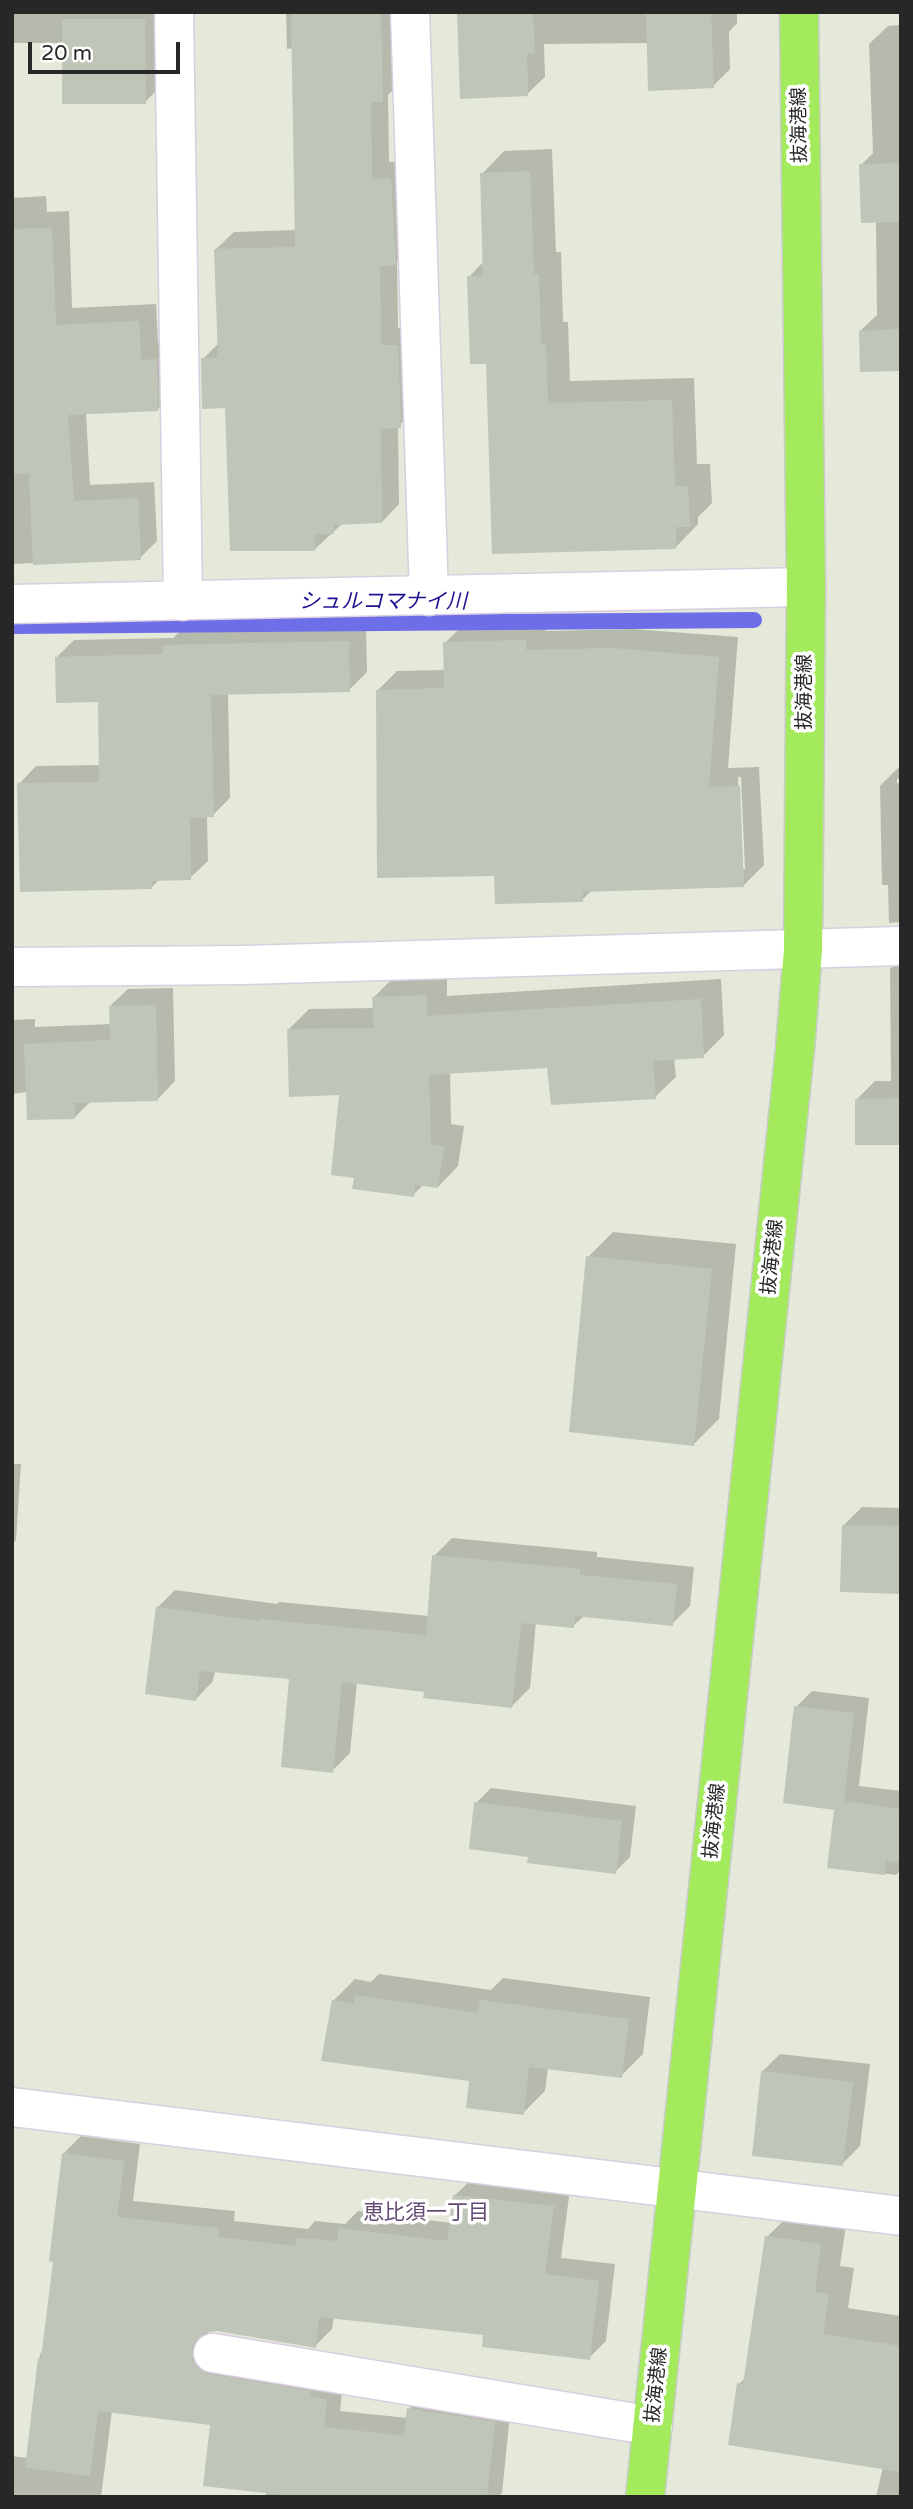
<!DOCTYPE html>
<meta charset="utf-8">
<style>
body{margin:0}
#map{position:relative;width:913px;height:2509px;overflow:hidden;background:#e4e9d9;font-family:"Varela Round",sans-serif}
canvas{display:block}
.frame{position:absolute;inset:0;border:14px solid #272727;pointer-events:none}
.scale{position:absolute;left:28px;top:42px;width:152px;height:32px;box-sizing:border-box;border:4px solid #272727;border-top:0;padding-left:9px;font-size:21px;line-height:24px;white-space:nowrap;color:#272727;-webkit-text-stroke:5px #fff;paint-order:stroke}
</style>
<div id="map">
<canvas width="913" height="2509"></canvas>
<div class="frame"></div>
<div class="scale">20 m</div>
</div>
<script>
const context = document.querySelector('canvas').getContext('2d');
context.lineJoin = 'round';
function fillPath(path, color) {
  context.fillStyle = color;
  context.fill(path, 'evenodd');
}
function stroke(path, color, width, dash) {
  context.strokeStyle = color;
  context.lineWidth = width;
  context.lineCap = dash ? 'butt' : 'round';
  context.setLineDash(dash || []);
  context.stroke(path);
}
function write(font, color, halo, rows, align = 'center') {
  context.font = font + ' "Varela Round","Noto Sans JP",sans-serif';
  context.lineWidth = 7;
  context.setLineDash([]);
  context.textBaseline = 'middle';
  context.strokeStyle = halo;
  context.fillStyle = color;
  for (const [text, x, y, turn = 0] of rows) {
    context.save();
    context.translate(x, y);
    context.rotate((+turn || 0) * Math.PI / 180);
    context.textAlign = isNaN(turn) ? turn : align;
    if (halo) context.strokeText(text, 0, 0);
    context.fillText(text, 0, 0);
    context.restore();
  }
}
fillPath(new Path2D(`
 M 12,12 L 162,12 L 162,85 L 145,102 L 64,43 L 12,43 Z
 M 286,12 L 398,12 L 400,83 L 388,95 L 389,162 L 408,161 L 413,246 L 397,261 L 398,328 L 415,328 L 418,409 L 398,426 L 399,504 L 382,522 L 343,523 L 314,550 L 227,407 L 203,359 L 219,343 L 216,249 L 234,232 L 297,230 L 294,48 L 287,49 Z
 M 459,12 L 737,12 L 737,23 L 729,32 L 730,69 L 713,86 L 649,43 L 544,44 L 545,77 L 527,94 Z
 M 901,12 L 901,369 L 860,331 L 877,315 L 876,221 L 861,165 L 873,153 L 869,44 L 888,26 L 900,25 Z
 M 552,149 L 556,252 L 561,252 L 563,322 L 568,322 L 570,381 L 694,378 L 697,464 L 710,464 L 712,503 L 698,517 L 698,524 L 676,547 L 488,362 L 469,277 L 484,261 L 482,174 L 504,151 Z
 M 46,196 L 47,212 L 69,211 L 72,308 L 156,304 L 158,343 L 174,343 L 175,392 L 157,410 L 86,413 L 90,485 L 154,482 L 157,541 L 140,558 L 12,564 L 12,198 Z
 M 546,621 L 546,631 L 633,629 L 738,637 L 728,768 L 759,767 L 764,865 L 744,885 L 592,890 L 582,900 L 495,874 L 377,691 L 397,671 L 445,670 L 445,643 L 465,623 ZM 738,777 L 741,777 L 745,869 L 742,869 Z
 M 366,624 L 367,672 L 349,690 L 228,693 L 230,798 L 213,815 L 207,816 L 208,861 L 190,878 L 160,879 L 152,887 L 19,784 L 36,766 L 100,765 L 100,701 L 57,657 L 74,640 L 173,638 L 183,629 Z
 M 899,767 L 901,767 L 901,779 L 897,779 L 897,783 L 901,783 L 901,922 L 889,923 L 888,885 L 882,885 L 880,786 Z
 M 901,958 L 901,1143 L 857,1099 L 875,1081 L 891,1081 L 890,969 Z
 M 447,975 L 447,996 L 721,979 L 724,1035 L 703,1056 L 674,1058 L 676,1077 L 655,1097 L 548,1066 L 450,1072 L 451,1124 L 464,1126 L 458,1166 L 438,1187 L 423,1185 L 413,1195 L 356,1176 L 341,1093 L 288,1030 L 309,1009 L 375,1008 L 374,997 L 395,976 Z
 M 173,988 L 175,1081 L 158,1099 L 91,1101 L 75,1117 L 27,1092 L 12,1094 L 12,1020 L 35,1019 L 35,1027 L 111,1024 L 110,1006 L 128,989 Z
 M 613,1232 L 736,1244 L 719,1419 L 694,1444 L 588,1257 Z
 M 12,1464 L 21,1464 L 16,1540 L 12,1544 Z
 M 862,1507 L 901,1508 L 901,1592 L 844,1525 Z
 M 452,1538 L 597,1552 L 597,1557 L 694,1567 L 690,1606 L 672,1624 L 585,1615 L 573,1626 L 536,1622 L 530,1688 L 512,1706 L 426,1690 L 357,1682 L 350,1753 L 332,1771 L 290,1677 L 215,1670 L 213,1681 L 196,1699 L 157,1608 L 175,1590 L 277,1604 L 279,1602 L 429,1616 L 434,1556 Z
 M 812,1691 L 869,1698 L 859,1786 L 901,1791 L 901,1870 L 896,1875 L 829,1866 L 836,1808 L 796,1707 Z
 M 491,1788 L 636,1806 L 630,1857 L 615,1872 L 530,1856 L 476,1803 Z
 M 379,1974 L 491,1990 L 503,1978 L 650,1997 L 643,2054 L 621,2076 L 548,2067 L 545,2091 L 523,2113 L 471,2080 L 333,2001 L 355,1979 L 371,1982 Z
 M 780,2054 L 870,2064 L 860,2146 L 842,2164 L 762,2072 Z
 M 81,2136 L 140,2144 L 133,2201 L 235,2211 L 234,2221 L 308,2229 L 315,2221 L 345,2224 L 358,2211 L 451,2223 L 454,2196 L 472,2179 L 570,2189 L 561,2258 L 615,2264 L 606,2341 L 589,2358 L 485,2334 L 334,2316 L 332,2329 L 315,2346 L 217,2330 L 208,2331 L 209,2342 L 343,2382 L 340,2411 L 408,2418 L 409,2409 L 426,2391 L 511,2405 L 502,2493 L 498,2497 L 266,2497 L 266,2491 L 212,2424 L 112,2411 L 101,2497 L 12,2497 L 12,2456 L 28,2458 L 40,2354 L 44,2350 L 55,2260 L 63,2154 Z
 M 793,2211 L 847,2219 L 840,2266 L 854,2268 L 848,2308 L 901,2316 L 901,2497 L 876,2497 L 883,2467 L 739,2384 L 746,2377 L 767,2237 Z`), '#0003');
stroke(new Path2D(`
 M 12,626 L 754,620`), '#6e6ee9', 16);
fillPath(new Path2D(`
 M 291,12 L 381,12 L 383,102 L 371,102 L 372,179 L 391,178 L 396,265 L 380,266 L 381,345 L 398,345 L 401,428 L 381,429 L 382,523 L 334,525 L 334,534 L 314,534 L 315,551 L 230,551 L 225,408 L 202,409 L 201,358 L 218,358 L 214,249 L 295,247 Z
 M 457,12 L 533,12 L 535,53 L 527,53 L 528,96 L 460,99 Z
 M 646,12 L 711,12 L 714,88 L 648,91 Z
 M 62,19 L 145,19 L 146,104 L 62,104 Z
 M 901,163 L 901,222 L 861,223 L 859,164 Z
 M 530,171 L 534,274 L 539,274 L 541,344 L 546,344 L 548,403 L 672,400 L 675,486 L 688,486 L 690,527 L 676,527 L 676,549 L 492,554 L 486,364 L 470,364 L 467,276 L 483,276 L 480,173 Z
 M 52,228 L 56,325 L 139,321 L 141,360 L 157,359 L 158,411 L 68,415 L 74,501 L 138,498 L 141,560 L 33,565 L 29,473 L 12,474 L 12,229 Z
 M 901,329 L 901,371 L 860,372 L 859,331 Z
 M 526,640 L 526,650 L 612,648 L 719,657 L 709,787 L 740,786 L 744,887 L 583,892 L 583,902 L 495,904 L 494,876 L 377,878 L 376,690 L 444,688 L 443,642 Z
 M 349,641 L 350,692 L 211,695 L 214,817 L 190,818 L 191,880 L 152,881 L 152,889 L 20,892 L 17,783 L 99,782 L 98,702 L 56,703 L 55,657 L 163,654 L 163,645 Z
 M 427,995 L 427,1016 L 701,999 L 704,1058 L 653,1061 L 656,1099 L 551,1105 L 547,1068 L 429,1075 L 431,1145 L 444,1146 L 438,1188 L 415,1185 L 414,1197 L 352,1189 L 354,1178 L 331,1175 L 339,1095 L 289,1097 L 287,1029 L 374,1028 L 372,997 Z
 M 156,1005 L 158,1101 L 75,1103 L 75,1119 L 27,1120 L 24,1044 L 110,1040 L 109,1006 Z
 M 901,1098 L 901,1145 L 855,1145 L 855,1099 Z
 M 586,1256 L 712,1269 L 694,1446 L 569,1432 Z
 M 842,1525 L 901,1526 L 901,1594 L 840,1592 Z
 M 432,1555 L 580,1569 L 580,1575 L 677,1584 L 673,1626 L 575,1616 L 574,1628 L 521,1623 L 512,1708 L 423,1698 L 424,1692 L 342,1682 L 333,1773 L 281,1767 L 289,1679 L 200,1671 L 196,1701 L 145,1694 L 156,1607 L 259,1621 L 260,1619 L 426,1635 Z
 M 794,1706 L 854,1713 L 844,1801 L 901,1809 L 901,1863 L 886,1861 L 885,1875 L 827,1868 L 834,1810 L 783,1803 Z
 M 474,1802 L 622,1821 L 616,1874 L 527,1863 L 528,1857 L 469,1849 Z
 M 355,1995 L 478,2013 L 480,2000 L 629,2019 L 622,2078 L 529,2067 L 524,2115 L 466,2108 L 469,2081 L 321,2061 L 332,2000 L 354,2004 Z
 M 761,2071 L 853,2082 L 843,2166 L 752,2156 Z
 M 62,2153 L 124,2161 L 117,2217 L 219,2228 L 218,2237 L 296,2246 L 297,2238 L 337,2241 L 339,2228 L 447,2241 L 453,2195 L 554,2206 L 545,2274 L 599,2281 L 590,2360 L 482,2347 L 483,2335 L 319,2317 L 316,2348 L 217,2331 L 205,2333 L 196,2340 L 191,2350 L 192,2360 L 199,2369 L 209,2374 L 311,2391 L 310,2397 L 327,2399 L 324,2427 L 404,2436 L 407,2408 L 495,2422 L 487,2497 L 301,2497 L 203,2486 L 210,2425 L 98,2411 L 90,2476 L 25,2468 L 38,2358 L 41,2358 L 53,2262 L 49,2261 Z
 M 765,2236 L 821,2244 L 815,2292 L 829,2294 L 823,2334 L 901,2346 L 901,2472 L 728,2445 L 737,2383 L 743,2384 Z`), '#c0c5b9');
const minor = new Path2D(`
 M 174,12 L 183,601
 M 410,12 L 429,596
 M 12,604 L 806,587
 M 12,967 L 244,965 L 901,946
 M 12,2107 L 901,2216
 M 213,2353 L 653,2426`);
const major = new Path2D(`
 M 645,2497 L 795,1049 L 803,950 L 806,587 L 799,12`);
stroke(minor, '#d8cee0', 41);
stroke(major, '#cbcbcb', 41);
stroke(minor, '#fff', 38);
stroke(major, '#a3eb5c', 38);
write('19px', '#272727', '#fff', [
 ["抜海港線",800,125,-91],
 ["抜海港線",805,692,-90],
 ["抜海港線",773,1257,-84],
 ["抜海港線",715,1821,-84],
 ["抜海港線",657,2385,-84]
]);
write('italic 21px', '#1c1191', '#fff', [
 ["シュルコマナイ川",383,602]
]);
write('21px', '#624a75', '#fff', [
 ["恵比須一丁目",426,2213]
]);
</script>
